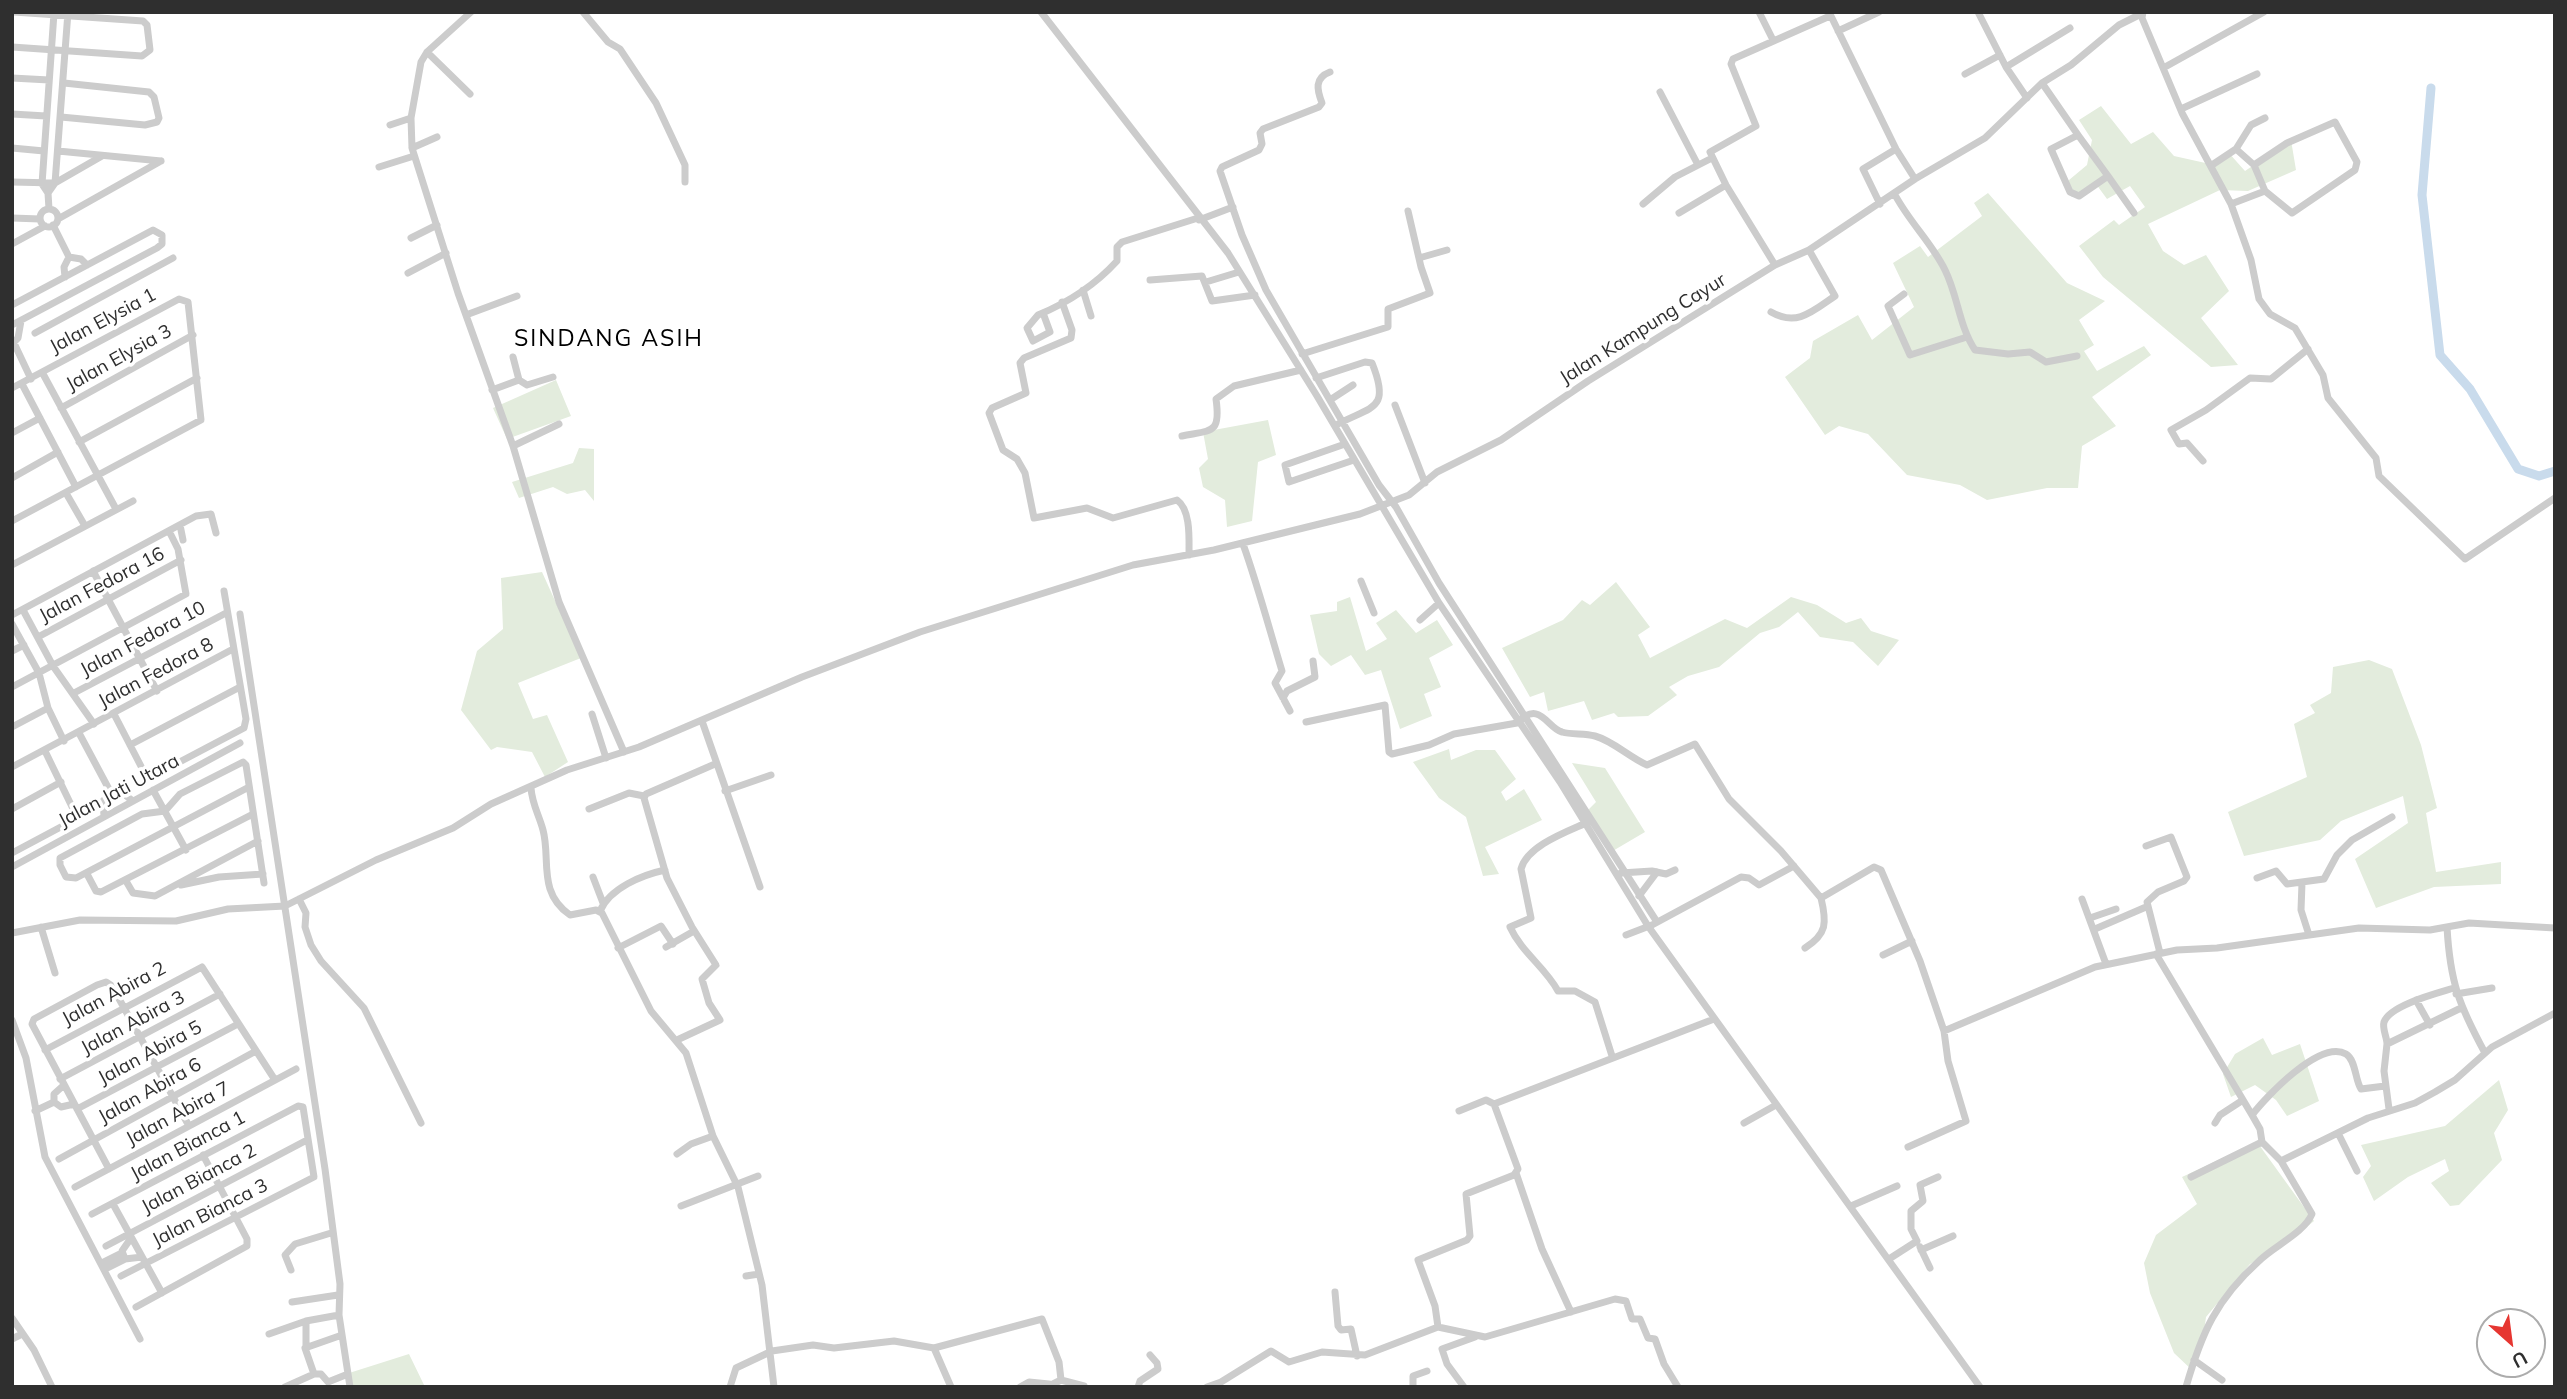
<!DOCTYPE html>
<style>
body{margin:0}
#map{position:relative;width:2567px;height:1399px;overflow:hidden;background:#fff;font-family:Mulish,sans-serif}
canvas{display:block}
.frame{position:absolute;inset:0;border:14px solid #2f2f2f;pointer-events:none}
.north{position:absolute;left:2476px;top:1308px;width:70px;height:70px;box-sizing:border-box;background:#fff;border:2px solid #acacac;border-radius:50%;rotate:152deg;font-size:19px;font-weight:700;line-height:28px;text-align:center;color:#2f2f2f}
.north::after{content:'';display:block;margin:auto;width:24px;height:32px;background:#e63631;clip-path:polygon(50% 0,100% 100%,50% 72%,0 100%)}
</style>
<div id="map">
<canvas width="2567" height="1399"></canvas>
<div class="frame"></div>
<div class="north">U</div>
</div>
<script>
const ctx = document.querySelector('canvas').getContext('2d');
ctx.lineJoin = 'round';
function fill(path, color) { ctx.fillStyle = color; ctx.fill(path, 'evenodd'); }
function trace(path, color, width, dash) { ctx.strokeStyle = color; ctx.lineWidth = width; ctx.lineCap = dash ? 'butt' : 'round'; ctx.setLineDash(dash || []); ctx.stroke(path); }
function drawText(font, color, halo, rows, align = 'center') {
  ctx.font = font + ' Mulish,sans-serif'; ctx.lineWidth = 7; ctx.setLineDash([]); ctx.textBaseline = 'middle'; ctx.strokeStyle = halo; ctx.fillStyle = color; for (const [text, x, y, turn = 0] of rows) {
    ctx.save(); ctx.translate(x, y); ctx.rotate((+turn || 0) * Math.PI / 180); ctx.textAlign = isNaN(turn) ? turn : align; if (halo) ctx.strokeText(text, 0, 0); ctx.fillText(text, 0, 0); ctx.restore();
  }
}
fill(new Path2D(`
 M2101,106L2131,144L2153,132L2174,156L2210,164L2228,152L2245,171L2291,140L2296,170L2248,191L2220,190L2148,224L2163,251L2184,265L2206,255L2229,291L2201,318L2238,365L2211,367L2103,277L2079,246L2114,220L2119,225L2145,207L2130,186L2107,199L2096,184L2072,197L2063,185L2087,165L2092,140L2079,120Z
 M1988,193L2067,283L2105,301L2079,320L2094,345L2084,351L2097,371L2144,346L2151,355L2092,397L2116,426L2082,446L2078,488H2047L1987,500L1960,485L1907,475L1868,434L1839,426L1825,435L1785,377L1810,358L1813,341L1858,315L1872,340L1914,307L1893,263L1920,246L1928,257L1982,216L1974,203Z
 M556,380L571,416L507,439L493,408Z
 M1268,420L1276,455L1258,462L1252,521L1227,527L1225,500L1203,487L1199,468L1208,459L1203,432Z
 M579,448L594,449V501L585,490L567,494L553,487L519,498L512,482L573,463Z
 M542,572L581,658L518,683L533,719L547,715L568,762L545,777L532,752L497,747L491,750L461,710L477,651L503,629L501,578Z
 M1616,582L1650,627L1638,635L1650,658L1725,619L1747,628L1791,597L1817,605L1846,623L1861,618L1871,631L1899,640L1878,666L1853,642L1820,637L1798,612L1779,627L1760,633L1719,667L1688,676L1669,687L1677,695L1648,716L1618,717L1614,713L1592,720L1584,701L1548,711L1544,692L1530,697L1502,648L1563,620L1582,600L1590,605Z
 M1350,597L1366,651L1387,639L1376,623L1396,610L1416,633L1437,620L1453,645L1429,658L1441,687L1424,694L1432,716L1400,729L1381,670L1365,675L1351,655L1331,666L1319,654L1310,615L1337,611V602Z
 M2369,660L2392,669L2421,745L2437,808L2426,813L2436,872L2501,862V884L2434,887L2376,908L2355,859L2408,823L2403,796L2341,821L2320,840L2244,856L2228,812L2307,777L2294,724L2315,713L2310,705L2331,693L2333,667Z
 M1449,749L1451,760L1476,750H1495L1516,779L1501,792L1506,801L1524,789L1542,820L1485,847L1499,874L1483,876L1466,817L1439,798L1413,762Z
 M1572,763L1605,768L1645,832L1611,852L1586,812L1596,802Z
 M2263,1038L2272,1055L2300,1044L2319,1101L2287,1116L2276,1100L2255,1085L2231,1097L2223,1074L2235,1054Z
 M2499,1080L2508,1110L2494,1133L2502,1160L2459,1205L2450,1206L2431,1183L2449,1171L2445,1159L2408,1177L2374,1201L2363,1177L2371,1166L2361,1145L2445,1126Z
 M2257,1142L2314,1221L2281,1248L2250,1264L2206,1317L2202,1347L2193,1371L2174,1353L2150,1293L2144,1263L2156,1235L2197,1204L2182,1177Z
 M409,1354L425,1387H348L346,1374Z`), '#e3ecdd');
trace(new Path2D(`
 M2431,88L2422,195L2440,355L2470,389L2518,469L2539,476L2555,471`), '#c9dbec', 9);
trace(new Path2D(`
 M471,12L427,52L421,62L411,118L412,148L458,293L513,446L559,602L624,752
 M583,12L608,42L620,49L656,103L685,165V182
 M1041,12L1228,253L1317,396L1439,603L1560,782L1648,926L1980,1387
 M1759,12L1773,40
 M1978,12L2006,67L2027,98
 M2143,12L2142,18L2182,113L2231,204L2251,260L2259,299L2270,314L2295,328L2323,375L2328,398L2376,458L2379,476L2465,559L2555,498
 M1838,31L1879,12
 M12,47L142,56L150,50L147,25L143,21L14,12
 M427,52L470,94
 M2006,67L2070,28
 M2165,67L2264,12
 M1330,72C1314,78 1317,90 1322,103L1319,107L1263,129L1260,133L1262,144L1259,150L1222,167L1220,171L1242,235L1266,290L1379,485L1396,507L1439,583L1657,922
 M1965,74L2000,55
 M12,78L49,80
 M2042,83L2071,65L2119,25L2141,14
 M1660,92L1698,165
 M2181,109L2257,74
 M12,114L46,116
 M61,117L145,125L157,122L159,118L154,97L149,92L64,83
 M390,125L411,118
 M2078,135L2108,176
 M12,148L44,151
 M412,148L437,137
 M2236,149L2254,165
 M58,151L161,161
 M2212,165L2236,149L2251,125L2265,118
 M379,167L414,156
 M1915,179L1985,138L2042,83L2078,135L2051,149L2070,192L2079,196L2108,176L2134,213
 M12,182L55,183L102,156
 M48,193L55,183L68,12
 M1894,193C1909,222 1932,243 1945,270C1958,296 1959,326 1975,350L2008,354L2030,352L2046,362L2077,356
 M1643,204L1675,177L1712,158
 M1880,204L1863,169L1896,149
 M2231,204L2265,191L2292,213L2355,170L2357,162L2335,122L2287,143L2254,165L2265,191
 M49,209L48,193L42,184L54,13
 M40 218a9 9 0 1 1 18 0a9 9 0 1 1-18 0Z
 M1679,213L1726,185
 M12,218L40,219
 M58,219L161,161
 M1199,220L1233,207
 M53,225L69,257
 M411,238L437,225
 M12,244L45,226
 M69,257L81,259L87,265
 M1419,258L1447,250
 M1775,265L1726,185L1710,152L1756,126L1731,64L1733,59L1830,16
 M408,273L446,253
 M65,277L64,267L69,257
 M1150,280L1202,276L1212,301L1255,295
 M1206,282L1239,272
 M1083,290L1091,316
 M1904,294L1888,306L1910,355L1967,337
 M1062,302L1072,330L1071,338L1024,358L1020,363L1026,393L992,408L989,413L1003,450L1017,459L1025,473L1034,518L1087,508L1113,518L1177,500C1191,510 1189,539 1189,555
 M12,305L153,230L162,235V244L157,248L12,325
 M1771,312C1797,327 1813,311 1835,296L1809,250
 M1043,313L1050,332L1033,341L1027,328L1038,315C1067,303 1096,284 1117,261V247L1122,242L1198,218
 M466,315L517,296
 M35,333L173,258
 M14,343L31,379
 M12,344L18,338L21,321
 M1302,354L1388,327V309L1430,293L1421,267L1408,211
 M513,357L519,380
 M42,372L116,509
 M1316,378L1365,362L1372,363C1391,410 1372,406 1338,424
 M22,384L76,487
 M12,388L179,299L188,302L201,420L12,521
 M492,390L519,380L527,385L553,377
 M1330,400L1353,385
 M1395,405L1425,483
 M61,408L193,335
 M12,433L40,418
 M1182,436C1212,430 1221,434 1216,399L1234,386L1301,370
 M79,442L197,378
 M1345,444L1285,465L1289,482L1354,460
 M513,446L559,424
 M2203,461L2187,443L2179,444L2171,430L2206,410L2250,378L2271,379L2308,349
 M12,478L58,452
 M66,493L85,526
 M180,525L183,540
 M1243,544C1258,586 1269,628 1282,671L1275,683L1290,711
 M12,565L133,501
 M93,571L157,691
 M1361,581L1374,613
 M23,610L53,666L94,724
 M240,614L325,1169L340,1284L339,1315L350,1387
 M12,615L196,516L211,514L216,533
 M1420,620L1439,603
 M12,624L39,673L48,708L64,741
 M38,637L181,560
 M12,651L24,645
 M12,687L186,594L178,549L169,531
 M74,693L226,613
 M1283,698L1287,691L1315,677L1313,661
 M114,714L145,774L153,776L244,728L246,719L224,591
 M592,714L606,758
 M702,721L760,887
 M1306,722L1385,705L1389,752L1392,754L1429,745L1454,734L1517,723C1540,699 1547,728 1562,732C1572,735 1584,733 1595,736C1613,741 1629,757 1647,765L1695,744L1729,799L1781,851L1821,898L1874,867L1881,870L1920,961L1944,1031L2095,967L2177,950L2217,948L2359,928L2430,930L2469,923L2555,928
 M12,727L48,708
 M79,733L111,793
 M130,745L240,687
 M12,767L233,649
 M249,787L76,878L66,877L60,865V858L142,814L165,811L180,794L243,762L246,765L264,883
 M531,788C532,804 539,815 543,830C551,859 537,892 570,915L596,910L602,913L651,1011L686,1053L713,1136L738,1187L762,1285L774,1387
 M153,790L186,850
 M725,791L771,775
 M12,809L61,782
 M589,809L629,793L644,796
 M104,816L103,801L111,793L121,792L133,801
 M1586,823C1566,832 1527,846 1521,869L1531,918L1510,927C1522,953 1545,967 1558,991H1575L1595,1002L1612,1056
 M2146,846L2171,837L2187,877L2184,881L2158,892L2147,902L2160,953
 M12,853L72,821L76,815L45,751
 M12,867L240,743
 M1621,873L1652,871L1666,874L1675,870
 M87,874L96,891L101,892L253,814
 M593,877L603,903
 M2257,878L2276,871L2287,884L2324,879L2337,855L2352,840L2392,817
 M126,881L133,893L155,896L258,841
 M2302,883L2301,910L2309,935
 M181,885L219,877L263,874
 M1639,896L1657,872
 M299,899L306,913L305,927L311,945L321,961L364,1008L421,1123
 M2082,899L2106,964
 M600,911C610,888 642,875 665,870
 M2090,918L2116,909
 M41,927L55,973
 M2447,927C2450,982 2459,1005 2485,1053
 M2095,929L2146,907
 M12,933L80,920L176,921L228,909L285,906L376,860L453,828L491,804L567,770L639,747L802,677L920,632L1133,565L1214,550L1360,514L1409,495L1437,472L1501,440L1588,381L1775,265L1809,250L1915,179L1896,149L1829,12
 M1626,935L1652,925L1741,877L1749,878L1759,885L1794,866
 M666,947L694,931
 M618,948L661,926L673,944
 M1805,948C1827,934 1827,923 1821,898
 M2156,954L2252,1115L2260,1129L2262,1142L2281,1161
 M1883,955L1912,941
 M2454,988C2438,993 2390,1005 2384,1022C2382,1029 2387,1037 2387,1044L2461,1008
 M2456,994L2492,988
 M2416,1000L2430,1025
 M12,1020L26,1058L45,1157L140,1339
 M677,1040L720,1020L709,1003L702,979L716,965L692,927L667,878L644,798L646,794L715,764
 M2387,1044L2384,1071L2389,1109
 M45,1050L202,967L275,1080
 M60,1079L220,994
 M64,1085L54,1094V1102L61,1107L74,1104
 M77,1109L238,1024
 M35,1111L54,1102
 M1459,1111L1486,1100L1494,1104L1714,1019
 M2252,1115C2266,1097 2320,1039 2346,1054C2356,1060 2355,1080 2361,1089L2385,1086
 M1744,1123L1776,1105
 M2215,1123L2220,1115L2243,1100
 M2338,1133L2357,1171
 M1908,1147L1966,1121L1948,1061L1944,1031
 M677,1154L691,1144L713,1136
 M59,1159L256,1051
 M109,1169L32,1024L34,1019L97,985L106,982L112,986L189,1126
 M1516,1173L1542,1249L1571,1312
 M2191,1177L2262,1142
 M75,1187L296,1069
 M113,1204L162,1293
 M681,1206L758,1176
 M1851,1206L1897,1186
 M92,1214L298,1106L303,1107L314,1177L121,1276
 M131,1238L122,1251L125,1259L142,1257
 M106,1246L307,1140
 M1920,1247L1930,1268
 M1921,1250L1953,1236
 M1889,1259L1917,1241L1911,1229V1211L1923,1201L1920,1185L1938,1177
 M102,1263L122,1253
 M105,1269L125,1259
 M291,1270L285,1255L295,1244L331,1233
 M746,1276L759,1274
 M1335,1292L1338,1326L1341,1330L1351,1329L1357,1356
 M292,1302L338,1295
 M136,1307L247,1246V1239L203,1155
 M12,1318L34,1350L52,1387
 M1438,1327L1435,1306L1418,1260L1467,1240L1470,1236L1466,1194L1514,1175L1518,1169L1494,1104
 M269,1334L306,1321L339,1315
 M12,1339L22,1334
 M306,1347V1321
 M934,1348L951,1387
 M2194,1360L2222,1380
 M314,1374L305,1348L342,1335
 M285,1387L314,1374H321L328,1382L348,1374
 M730,1387L736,1368L772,1351L813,1345L834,1348L894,1341L934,1348L1042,1319L1059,1362L1061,1380
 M1020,1387L1029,1382L1049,1384
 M1047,1387L1061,1380L1084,1386
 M1138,1387L1140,1381L1158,1369L1157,1363L1150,1355
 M1207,1387L1221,1382L1271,1351L1289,1362L1322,1352L1365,1355L1438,1327L1485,1337L1615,1299L1626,1301L1632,1319H1640L1648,1338L1655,1339L1664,1364L1678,1387
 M1413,1387V1376L1427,1371
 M1464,1387L1447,1364L1442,1349L1475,1337
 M2186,1387C2202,1332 2216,1300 2259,1261C2274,1246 2304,1233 2312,1214L2281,1161L2368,1118L2415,1103L2435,1092L2455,1080L2492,1047L2555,1013`), '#ccc', 7);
drawText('19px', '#2f2f2f', '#fff', [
 ["Jalan Elysia 1",103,321,-28],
 ["Jalan Kampung Cayur",1643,329,-32],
 ["Jalan Elysia 3",119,358,-29],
 ["Jalan Fedora 16",102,585,-28],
 ["Jalan Fedora 10",143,639,-28],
 ["Jalan Fedora 8",156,673,-28],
 ["Jalan Jati Utara",119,791,-28],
 ["Jalan Abira 2",114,994,-28],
 ["Jalan Abira 3",133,1023,-28],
 ["Jalan Abira 5",150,1053,-28],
 ["Jalan Abira 6",150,1091,-29],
 ["Jalan Abira 7",178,1114,-28],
 ["Jalan Bianca 1",188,1146,-28],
 ["Jalan Bianca 2",199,1179,-28],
 ["Jalan Bianca 3",210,1213,-27]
]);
ctx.letterSpacing = '2px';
drawText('23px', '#000', '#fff', [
 ["SINDANG ASIH",609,339]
]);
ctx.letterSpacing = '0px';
</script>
